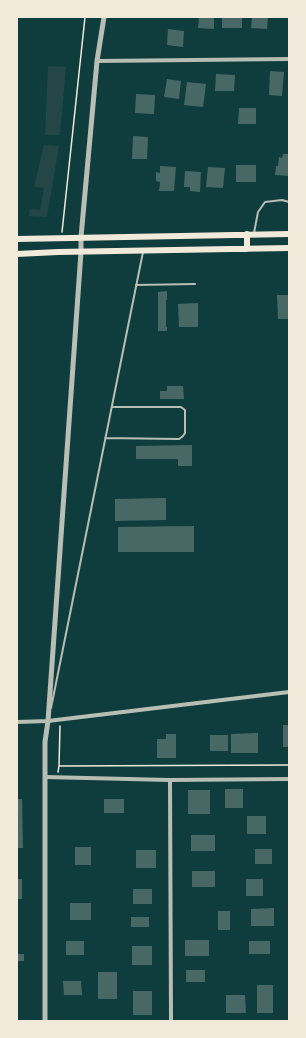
<!DOCTYPE html>
<style>
body{margin:0}
#map{position:relative;width:306px;height:1038px;overflow:hidden;background:#0f3d3e;font-family:"DM Sans",sans-serif}
canvas{display:block}
.frame{position:absolute;inset:0;border:18px solid #f1e9da;pointer-events:none}
</style>
<div id="map">
<canvas width="306" height="1038"></canvas>
<div class="frame"></div>
</div>
<script>
const ctx = document.querySelector('canvas').getContext('2d');
ctx.lineJoin = 'round';
function fill(path, color) { ctx.fillStyle = color; ctx.fill(path, 'evenodd'); }
function trace(path, color, width, dash) { ctx.strokeStyle = color; ctx.lineWidth = width; ctx.lineCap = dash ? 'butt' : 'round'; ctx.setLineDash(dash || []); ctx.stroke(path); }
fill(new Path2D(`
 M48,66L66,67L60,135H45Z
 M44,145L59,146L47,217L29,216L30,209L40,210L44,188L34,187Z`), '#244646');
fill(new Path2D(`
 M199,17H214V29L198,28Z
 M222,17H242V28H222Z
 M252,17H268L267,29L251,28Z
 M168,29L184,31L183,47L167,45Z
 M270,71L284,72L282,96L269,95Z
 M216,74L235,75L234,91H215Z
 M167,79L181,81L179,99L164,97Z
 M187,82L206,84L203,107L184,105Z
 M136,94L155,95L154,114L135,113Z
 M239,108H256V124H238Z
 M133,136L148,137L147,159H132Z
 M283,154H289V176L275,175L276,166H278L279,157L282,158Z
 M236,165H256V182H236Z
 M160,166L176,167L174,191H159L160,182L156,181V172L160,173Z
 M208,167L225,168L223,188L206,187Z
 M185,171L201,172L200,192L190,191V187H184Z
 M167,291V300H166V327H167V331H158V292Z
 M277,295H289V319H278Z
 M198,303V327H179L178,304Z
 M167,386H183L184,399H160V391H167Z
 M192,445V466H178V459H136V446Z
 M166,498V520L115,521V499Z
 M194,526V552H118V527Z
 M283,725H289V747H283Z
 M258,733V753H231V734Z
 M166,734H176V758H157V739H166Z
 M210,735H228V751H210Z
 M225,789H243V808H225Z
 M188,790H210V814H188Z
 M17,799H22L23,848H17Z
 M104,799H124V813H104Z
 M247,816H266V834H247Z
 M191,835H215V851H191Z
 M75,847H91V865H75Z
 M255,849H272V864H255Z
 M136,850H156V868H136Z
 M192,871H215V887H192Z
 M17,879H22V899H17Z
 M246,879H263V896H246Z
 M133,889H152V904H133Z
 M70,903H91V920H70Z
 M274,908V926H251V909Z
 M218,911H230V930H218Z
 M131,917H149V927H131Z
 M185,940H209V956H185Z
 M66,941H84V955H66Z
 M249,941H270V954H249Z
 M132,946H152V965H132Z
 M17,954H24V961H17Z
 M186,970H205V982H186Z
 M98,972H117V999H98Z
 M63,981H81L82,995H64Z
 M257,985H273V1013H257Z
 M133,991H152V1015H133Z
 M226,995H245L246,1013H226Z`), '#486865');
trace(new Path2D(`
 M62,232L85,17
 M59,766L60,726
 M58,772L59,766L289,765`), '#f1e9da', 1.5);
trace(new Path2D(`
 M254,233L258,212L265,202L282,200L289,202
 M136,285L195,284
 M105,438L179,439L183,436L185,433V410L181,407H112
 M51,708L143,252`), '#b8beb3', 2);
trace(new Path2D(`
 M97,61L289,59
 M17,722L48,721L289,692
 M45,777L170,780L289,779
 M170,780L171,1021`), '#b8beb3', 4);
trace(new Path2D(`
 M45,1021V742L48,721L81,252V237L97,61L104,17`), '#b8beb3', 5);
trace(new Path2D(`
 M247,234V249
 M17,239L289,234
 M17,254L58,252L289,248`), '#f1e9da', 6);
</script>
